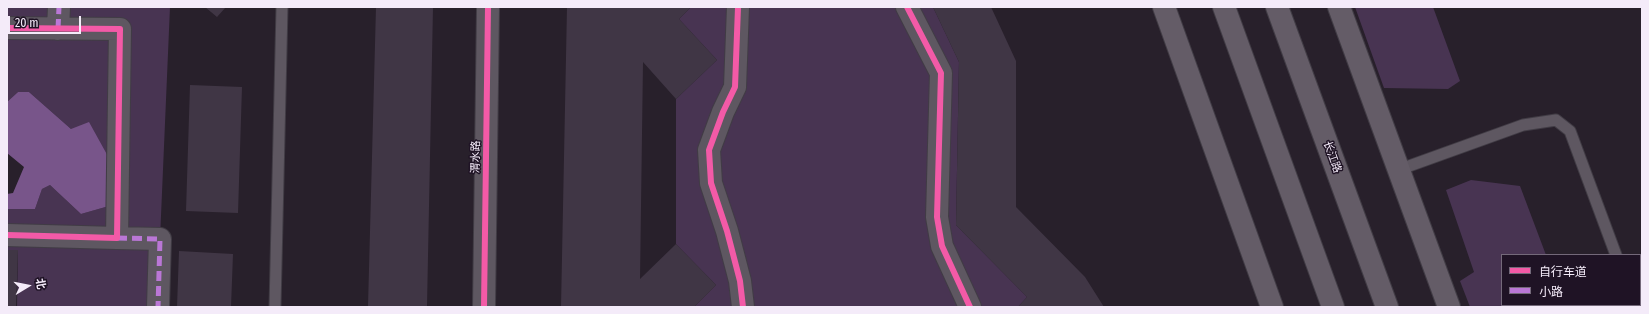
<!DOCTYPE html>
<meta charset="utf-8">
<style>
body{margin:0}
#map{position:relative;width:1649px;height:314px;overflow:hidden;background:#28202b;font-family:"Fira Sans Condensed","Noto Sans SC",sans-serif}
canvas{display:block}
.frame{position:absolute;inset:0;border:8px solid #f4ebf9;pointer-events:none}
.legend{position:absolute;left:1501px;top:254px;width:140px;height:52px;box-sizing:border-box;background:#1f1325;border:1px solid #74697a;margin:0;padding:5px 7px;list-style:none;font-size:12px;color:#f4ebf9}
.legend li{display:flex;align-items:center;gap:8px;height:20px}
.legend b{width:20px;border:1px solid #74697a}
.north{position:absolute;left:8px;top:266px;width:40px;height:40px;-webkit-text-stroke:3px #1f1325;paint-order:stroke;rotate:80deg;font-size:11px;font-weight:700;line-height:16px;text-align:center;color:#f4ebf9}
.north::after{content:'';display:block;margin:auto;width:14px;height:18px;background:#f4ebf9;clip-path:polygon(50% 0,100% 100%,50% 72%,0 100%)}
.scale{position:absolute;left:8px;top:16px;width:73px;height:18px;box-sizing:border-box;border:2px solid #f4ebf9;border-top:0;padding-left:5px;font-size:12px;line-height:14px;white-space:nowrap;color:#f4ebf9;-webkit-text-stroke:3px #1f1325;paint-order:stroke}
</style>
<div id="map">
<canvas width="1649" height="314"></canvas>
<div class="frame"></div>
<ul class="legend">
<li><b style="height:5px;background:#f35aa7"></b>自行车道</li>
<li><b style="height:5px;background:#ba77d6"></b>小路</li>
</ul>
<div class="north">北</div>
<div class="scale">20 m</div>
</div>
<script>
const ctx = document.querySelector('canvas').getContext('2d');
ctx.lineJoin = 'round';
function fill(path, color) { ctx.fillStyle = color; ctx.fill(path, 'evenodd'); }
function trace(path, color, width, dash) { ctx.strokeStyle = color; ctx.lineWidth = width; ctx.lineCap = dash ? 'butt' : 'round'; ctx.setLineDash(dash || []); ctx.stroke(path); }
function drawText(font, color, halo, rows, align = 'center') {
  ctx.font = font + ' "Fira Sans Condensed","Noto Sans SC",sans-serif'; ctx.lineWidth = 3; ctx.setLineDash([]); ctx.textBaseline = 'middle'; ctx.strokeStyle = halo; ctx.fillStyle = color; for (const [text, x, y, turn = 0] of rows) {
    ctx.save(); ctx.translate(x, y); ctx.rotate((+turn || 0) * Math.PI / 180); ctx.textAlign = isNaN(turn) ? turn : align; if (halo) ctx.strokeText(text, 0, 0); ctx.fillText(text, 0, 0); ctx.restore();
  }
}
fill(new Path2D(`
 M9,7H170L160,239L117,238L110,160L71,129L29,92H18L7,102V9Z
 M691,7H933L959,62L956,225L1027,297L1018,307H694L716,285L676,244V99L717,60L679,19Z
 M1355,7H1433L1460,81L1448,89L1384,88Z
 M1471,180L1520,186L1546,255H1502V305H1565L1566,307H1470L1460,281L1474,272L1446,190Z
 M50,185L81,214L109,206L111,248H160L158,307H17L18,251L7,250V209H35L42,189Z`), '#483452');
fill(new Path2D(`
 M18,92H29L71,129L89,122L110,160L109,206L81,214L50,185L42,189L35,209H7V194L13,193L24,167L7,153V102Z`), '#78558a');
fill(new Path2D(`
 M205,7H226L217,17Z
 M376,7H433L427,306H368Z
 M567,7H691L679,19L717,60L676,99L643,62L640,279L676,244L716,285L694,307H561Z
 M933,7H991L1016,61V207L1085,277L1104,307H1018L1027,297L956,225L959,62Z
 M190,85L242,87L238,213L186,211Z
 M7,250H18L16,307H7Z
 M179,251L233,254L231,307H177Z`), '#403645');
const lane = new Path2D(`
 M1398,170L1523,125L1556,120L1570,131L1616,255
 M1634,305L1635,307
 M275,307L282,7`);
const street = new Path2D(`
 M738,7L735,87L723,112L709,150L711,183L727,231L740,281L743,307
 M907,7L941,73L937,217L942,246L970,307
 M7,28L120,29L117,238L7,235
 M58,29L59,7
 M117,238L160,239L158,307`);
const secondary = new Path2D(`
 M484,307L488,7`);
const primary = new Path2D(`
 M1164,7L1272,307
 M1224,7L1333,307
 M1277,7L1387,307
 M1339,7L1449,307`);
trace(lane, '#413c45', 13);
trace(street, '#413c45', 24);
trace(secondary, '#413c45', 24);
trace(primary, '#413c45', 24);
trace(lane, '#5e5761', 11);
trace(street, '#5e5761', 22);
trace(secondary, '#5e5761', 22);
trace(primary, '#645c67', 22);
trace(new Path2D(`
 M58,29L59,7
 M117,238L160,239L158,307`), '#ba77d6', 5, [10, 5]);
trace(new Path2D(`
 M738,7L735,87L723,112L709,150L711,183L727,231L740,281L743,307
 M907,7L941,73L937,217L942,246L970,307
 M7,28L120,29L117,238L7,235
 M484,307L488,7`), '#f35aa7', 6);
drawText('11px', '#f4ebf9', '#1f1325', [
 ["渭水路",476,157,-89],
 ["长江路",1332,157,70]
]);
</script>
